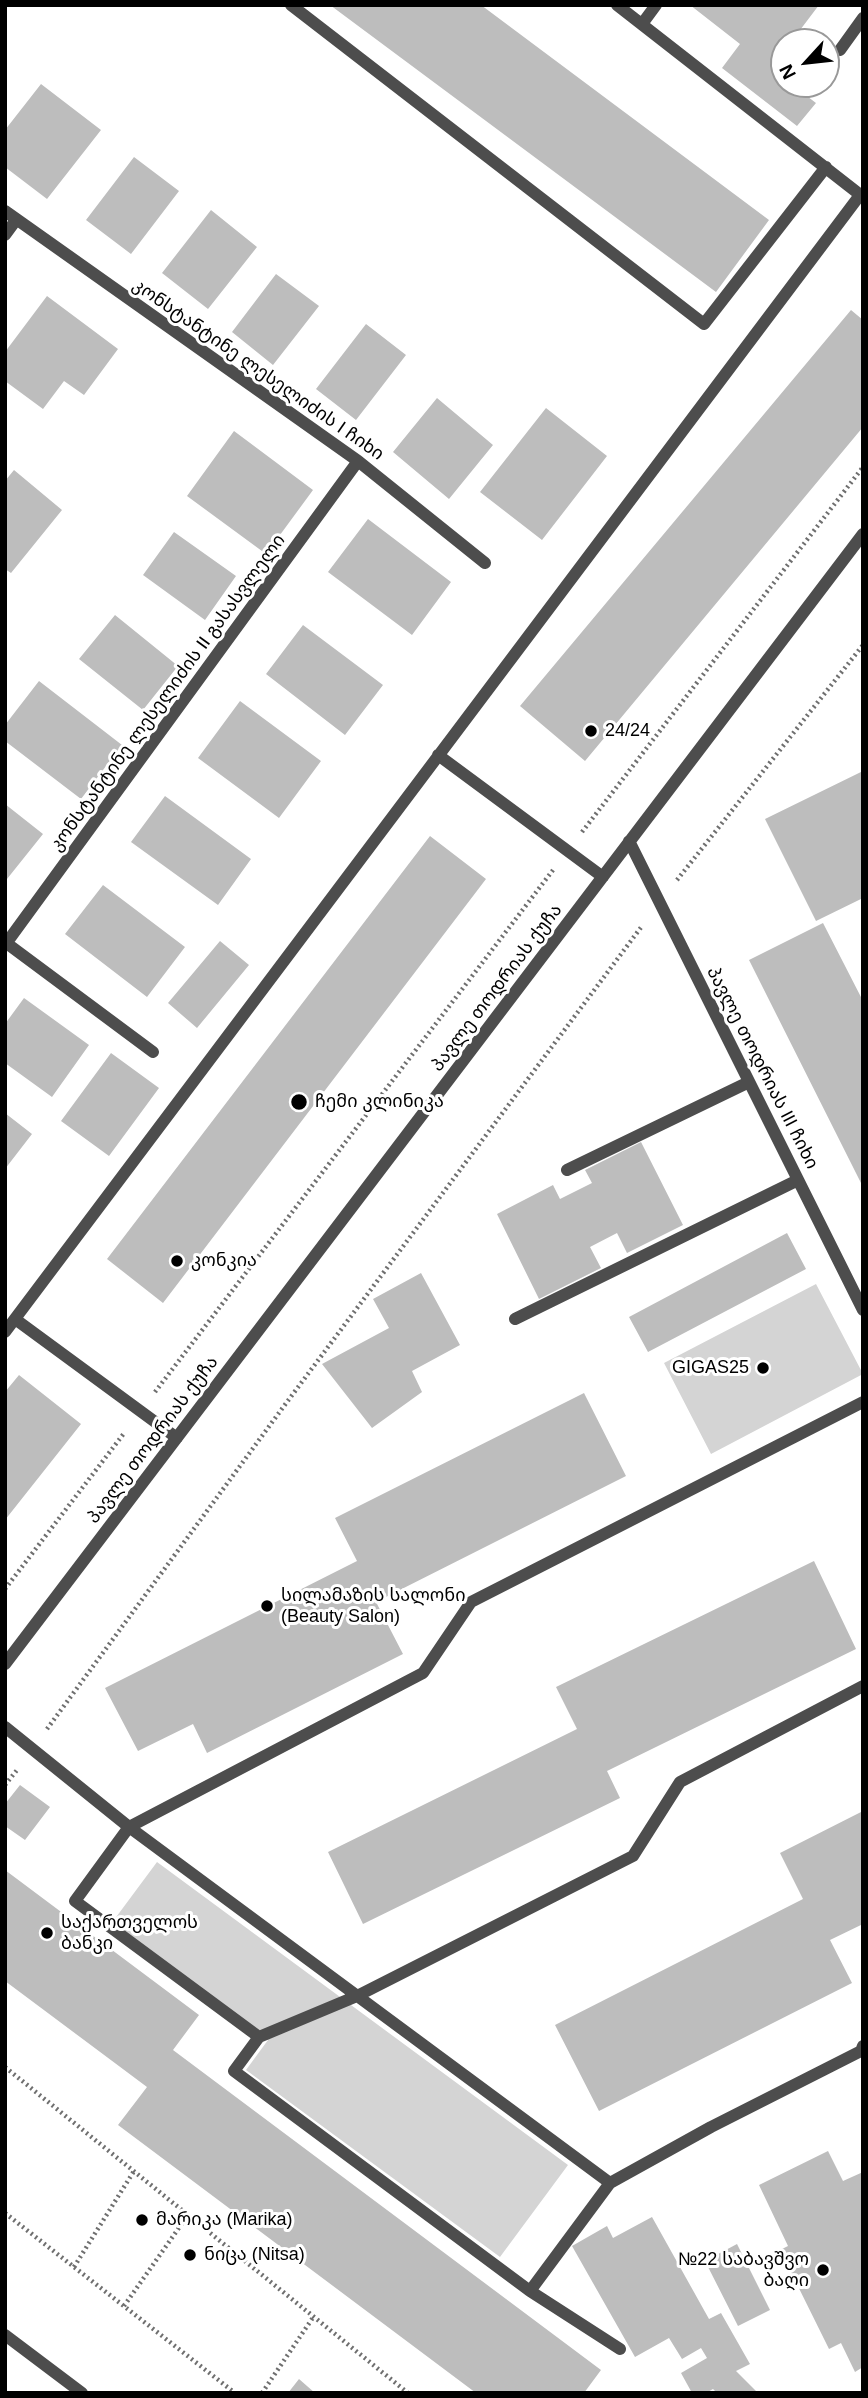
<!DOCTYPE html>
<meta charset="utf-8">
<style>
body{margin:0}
#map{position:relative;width:868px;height:2398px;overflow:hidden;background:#fff;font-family:Arial,sans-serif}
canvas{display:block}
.frame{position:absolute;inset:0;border:7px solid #000;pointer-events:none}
.north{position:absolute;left:770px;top:28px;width:70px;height:70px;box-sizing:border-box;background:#fff;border:2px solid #999;border-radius:50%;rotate:243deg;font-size:19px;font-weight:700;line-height:28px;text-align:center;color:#000}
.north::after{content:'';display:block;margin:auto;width:24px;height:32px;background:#000;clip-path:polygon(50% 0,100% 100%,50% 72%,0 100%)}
</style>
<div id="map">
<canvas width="868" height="2398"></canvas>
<div class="frame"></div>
<div class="north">N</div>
</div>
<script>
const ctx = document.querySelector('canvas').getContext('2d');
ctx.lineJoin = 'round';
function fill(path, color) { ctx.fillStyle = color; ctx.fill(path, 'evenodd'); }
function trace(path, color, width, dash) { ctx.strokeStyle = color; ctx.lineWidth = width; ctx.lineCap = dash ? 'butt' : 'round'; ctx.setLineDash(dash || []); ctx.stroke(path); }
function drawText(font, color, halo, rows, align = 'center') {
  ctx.font = font + ' Arial,"Noto Sans Georgian",sans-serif'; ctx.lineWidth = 6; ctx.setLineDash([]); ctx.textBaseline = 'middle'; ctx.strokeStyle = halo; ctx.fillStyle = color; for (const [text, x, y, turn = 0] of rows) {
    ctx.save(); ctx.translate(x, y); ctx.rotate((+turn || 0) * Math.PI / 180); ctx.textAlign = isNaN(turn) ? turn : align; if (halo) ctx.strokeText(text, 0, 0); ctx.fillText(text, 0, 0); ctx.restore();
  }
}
fill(new Path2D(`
 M816,1284L863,1374L711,1454L664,1363Z
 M157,1862L568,2165L500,2257L246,2070L268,2040L111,1924Z`), '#d4d4d4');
fill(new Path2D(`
 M330,5H481L769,220L716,292Z
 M690,5H819L791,42H784V51L771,68L784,78V84H791L816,103L797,126L722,68L740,44Z
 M41,84L101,130L47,199L5,167V130Z
 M134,157L179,191L131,254L86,220Z
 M211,210L257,247L208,309L162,273Z
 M276,274L319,306L273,365L232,332Z
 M47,296L118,349L84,395L64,381L43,409L5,381V352Z
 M851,310L863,320V427L585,761L520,706Z
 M366,324L406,355L356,420L316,389Z
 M437,398L493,445L449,499L393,452Z
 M546,408L607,456L542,540L480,492Z
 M234,431L313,490L266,554L187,496Z
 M14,470L62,510L11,573L5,569V481Z
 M368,519L451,582L412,635L328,572Z
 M174,532L236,576L205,620L143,575Z
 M115,615L178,666L143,710L79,659Z
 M303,625L383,685L345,735L266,674Z
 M39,681L122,745L81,799L5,741V725Z
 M240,701L321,761L279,818L198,758Z
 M863,771V898L816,921L765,819Z
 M165,796L251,859L218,905L131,842Z
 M5,804L43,834L7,879L5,878Z
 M430,836L486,879L163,1303L107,1259Z
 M103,885L185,947L147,997L65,934Z
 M823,923L863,1001V1187L749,960Z
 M220,941L249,965L197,1028L168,1003Z
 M24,998L89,1045L52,1097L5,1063V1024Z
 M111,1053L159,1088L109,1156L61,1121Z
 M5,1113L32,1134L5,1169Z
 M641,1142L683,1225L627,1253L617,1233L590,1247L601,1268L539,1299L497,1214L553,1185L560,1199L592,1183L585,1170Z
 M787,1233L806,1269L648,1352L629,1317Z
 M421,1273L460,1345L412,1371L422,1392L372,1428L322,1364L389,1328L373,1299Z
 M19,1375L81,1424L5,1520V1392Z
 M584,1393L626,1476L376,1602L403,1654L207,1753L193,1724L138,1751L105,1688L357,1561L335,1518Z
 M814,1561L856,1649L607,1771L620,1798L363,1924L328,1852L577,1729L556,1687Z
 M20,1785L50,1807L25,1840L5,1826V1804Z
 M863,1811V1924L830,1940L852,1983L599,2111L555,2025L803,1899L780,1853Z
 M5,1870L199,2015L173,2050L601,2370L584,2393H476L118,2125L147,2087L5,1981Z
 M828,2151L843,2181L863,2172V2367L855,2372L841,2343L829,2349L780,2250L788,2246L759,2185Z
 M652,2217L709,2319L721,2313L750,2364L736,2371L758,2393H717L713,2389L706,2393H692L681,2373L707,2358L701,2348L682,2359L669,2338L635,2357L572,2246L607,2226L613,2238Z
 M737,2244L770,2310L738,2326L705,2261Z
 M299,2379L315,2393H288Z`), '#bdbdbd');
trace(new Path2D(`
 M582,832L863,467
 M677,880L863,645
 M155,1392L553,870
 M5,1589L125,1432
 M47,1729L284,1406L642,926
 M5,1785L17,1770
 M5,2067L408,2393
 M5,2213L235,2393
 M74,2267L134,2171
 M124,2306L188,2215
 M262,2393L314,2316`), '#6f6f6f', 4.5, [2, 3.5]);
trace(new Path2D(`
 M291,5L704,324L826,167
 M617,5L863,197
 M642,24L656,5
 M840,50L863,18
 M5,211L358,461L485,563
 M5,235L16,220
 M438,755L603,877
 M629,841L863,1310
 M5,942L153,1052
 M5,945L358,461
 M567,1170L749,1082
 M15,1319L177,1438
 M515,1319L798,1180
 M5,1332L860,195
 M5,1664L863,534
 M5,1727L129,1827L610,2183L711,2127L861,2051L863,2046
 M259,2037L357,1996L633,1856L680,1782L863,1686
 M530,2291L610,2183
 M5,2335L82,2393
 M620,2349L530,2291L234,2071L259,2037L75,1901L129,1827L423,1673L471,1602L863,1402`), '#4d4d4d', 12);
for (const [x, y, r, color] of [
 [591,731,7,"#000"],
 [299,1102,9,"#000"],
 [177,1261,7,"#000"],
 [763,1368,7,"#000"],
 [267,1606,7,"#000"],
 [47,1933,7,"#000"],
 [142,2220,7,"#000"],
 [190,2255,7,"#000"],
 [823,2270,7,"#000"]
]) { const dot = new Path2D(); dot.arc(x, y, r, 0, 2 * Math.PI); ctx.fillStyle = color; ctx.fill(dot); trace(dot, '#fff', 2.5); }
drawText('18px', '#000', '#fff', [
 ["კონსტანტინე ლესელიძის I ჩიხი",258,370,35],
 ["კონსტანტინე ლესელიძის II გასასვლელი",168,693,-54],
 ["პავლე თოდრიას ქუჩა",497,988,-53],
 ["პავლე თოდრიას III ჩიხი",762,1068,63],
 ["პავლე თოდრიას ქუჩა",153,1440,-53]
]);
drawText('18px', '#000', '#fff', [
 ["24/24",605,731],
 ["ჩემი კლინიკა",315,1102],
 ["კონკია",191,1261],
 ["GIGAS25",749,1368,"right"],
 ["სილამაზის სალონი",281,1596],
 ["(Beauty Salon)",281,1617],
 ["საქართველოს",61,1923],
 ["ბანკი",61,1944],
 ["მარიკა (Marika)",156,2220],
 ["ნიცა (Nitsa)",204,2255],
 ["№22 საბავშვო",809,2260,"right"],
 ["ბაღი",809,2281,"right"]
], 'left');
</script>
